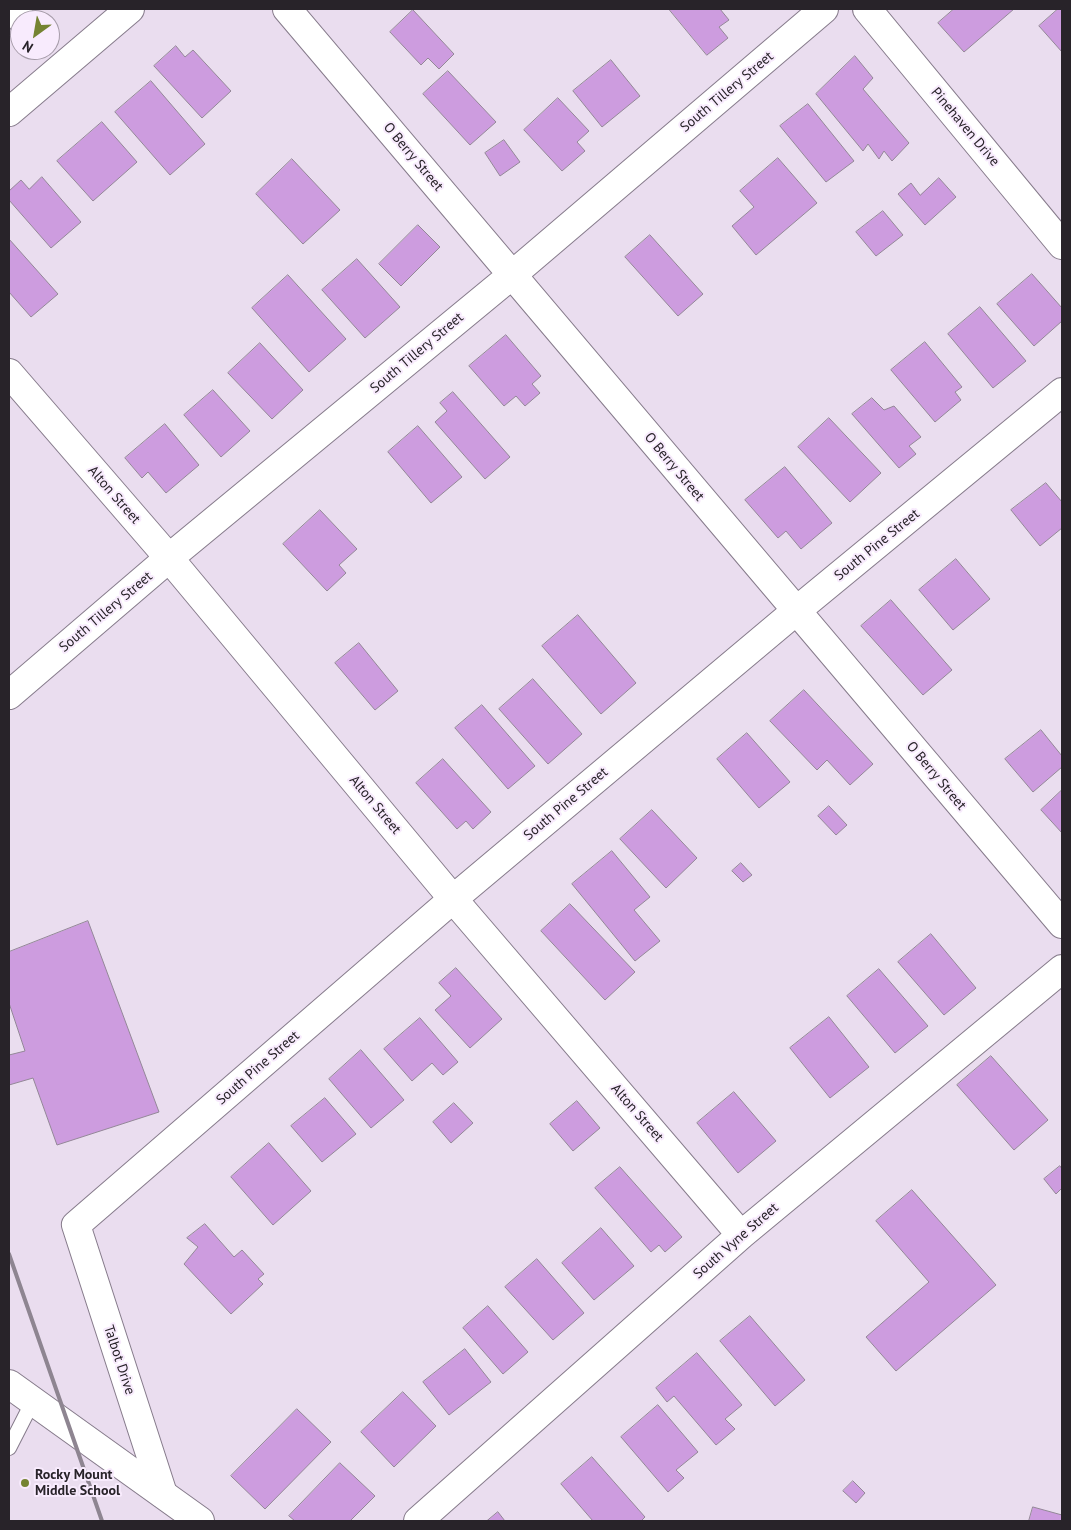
<!DOCTYPE html>
<style>
body{margin:0}
#map{position:relative;width:1071px;height:1530px;overflow:hidden;background:#eaddef;font-family:"PT Sans",sans-serif}
canvas{display:block}
.frame{position:absolute;inset:0;border:10px solid #282329;pointer-events:none}
.north{position:absolute;left:10px;top:10px;width:50px;height:50px;box-sizing:border-box;background:#f8ebfd;border:1px solid #a59ba8;border-radius:50%;rotate:212deg;font-size:14px;font-weight:700;line-height:20px;text-align:center;color:#282329}
.north::after{content:'';display:block;margin:auto;width:18px;height:22px;background:#758332;clip-path:polygon(50% 0,100% 100%,50% 72%,0 100%)}
</style>
<div id="map">
<canvas width="1071" height="1530"></canvas>
<div class="frame"></div>
<div class="north">N</div>
</div>
<script>
const ctx = document.querySelector('canvas').getContext('2d');
ctx.lineJoin = 'round';
function fill(path, color) { ctx.fillStyle = color; ctx.fill(path, 'evenodd'); }
function trace(path, color, width, dash) { ctx.strokeStyle = color; ctx.lineWidth = width; ctx.lineCap = dash ? 'butt' : 'round'; ctx.setLineDash(dash || []); ctx.stroke(path); }
function drawText(font, color, halo, rows, align = 'center') {
  ctx.font = font + ' "PT Sans",sans-serif'; ctx.lineWidth = 4; ctx.setLineDash([]); ctx.textBaseline = 'middle'; ctx.strokeStyle = halo; ctx.fillStyle = color; for (const [text, x, y, turn = 0] of rows) {
    ctx.save(); ctx.translate(x, y); ctx.rotate((+turn || 0) * Math.PI / 180); ctx.textAlign = isNaN(turn) ? turn : align; if (halo) ctx.strokeText(text, 0, 0); ctx.fillText(text, 0, 0); ctx.restore();
  }
}
const building = new Path2D(`
 M669,9H720L729,20L719,27L728,38L707,55Z
 M954,9H1014L964,52L938,23Z
 M1058,9H1062V52L1039,26Z
 M413,10L454,54L439,69L428,58L421,65L390,32Z
 M176,46L185,57L193,50L231,91L202,118L154,66Z
 M855,56L873,78L863,89L909,143L892,161L884,151L879,159L868,144L863,151L816,94Z
 M611,60L640,96L602,127L573,91Z
 M448,71L496,122L470,145L423,94Z
 M151,81L205,144L170,175L115,112Z
 M558,98L589,131L577,142L585,151L562,171L524,130Z
 M808,104L854,161L826,182L780,126Z
 M102,122L137,162L93,201L57,161Z
 M504,140L520,162L500,176L485,153Z
 M778,158L817,203L756,255L732,226L754,207L740,191Z
 M292,159L340,210L303,244L256,194Z
 M42,177L81,222L51,248L9,200V191L21,180L29,189Z
 M939,178L956,197L925,225L898,194L911,183L920,195Z
 M883,211L903,235L876,256L856,232Z
 M418,225L440,247L401,286L379,264Z
 M650,235L703,294L678,316L625,257Z
 M9,239L58,294L31,317L9,292Z
 M357,259L400,307L365,338L322,290Z
 M1032,274L1062,308V321L1034,346L997,304Z
 M288,275L346,339L309,372L252,308Z
 M980,307L1026,361L993,388L948,334Z
 M506,335L541,376L532,384L540,393L525,406L516,396L504,406L469,366Z
 M925,342L962,387L955,392L961,400L935,422L891,370Z
 M260,343L303,390L272,419L228,373Z
 M213,390L250,431L221,457L184,415Z
 M453,392L510,457L485,479L435,422L447,411L440,403Z
 M872,398L884,410L894,406L921,437L909,446L916,454L899,468L852,414Z
 M829,418L881,473L850,502L798,447Z
 M165,424L199,465L166,493L148,472L142,478L125,458Z
 M418,426L462,477L431,503L388,452Z
 M785,467L832,523L801,549L786,531L778,538L745,500Z
 M1046,483L1062,502V528L1040,546L1011,510Z
 M320,510L357,549L339,565L346,573L327,591L283,544Z
 M956,559L990,599L953,630L919,590Z
 M891,600L952,670L923,695L861,626Z
 M578,615L636,683L601,714L542,646Z
 M359,643L398,691L375,710L335,663Z
 M533,679L582,734L548,764L499,709Z
 M804,690L873,764L850,785L827,760L817,770L770,721Z
 M482,705L535,766L508,789L455,728Z
 M1041,730L1062,756V767L1033,792L1005,759Z
 M747,733L790,782L759,808L717,759Z
 M443,759L491,812L473,829L466,821L457,829L416,783Z
 M1062,790V833L1041,810Z
 M829,806L847,825L836,835L818,816Z
 M652,810L697,858L666,888L620,839Z
 M612,851L650,897L634,910L660,941L635,961L572,884Z
 M741,863L752,875L743,882L732,871Z
 M570,904L635,972L605,1000L541,931Z
 M88,921L159,1112L57,1145L33,1078L9,1085V1055L25,1051L9,1003V952Z
 M931,934L976,988L944,1015L898,962Z
 M456,968L502,1019L470,1048L435,1010L451,996L439,983Z
 M879,969L928,1026L895,1053L847,996Z
 M829,1017L869,1067L830,1098L790,1048Z
 M420,1018L458,1062L443,1075L432,1063L412,1081L384,1049Z
 M361,1050L404,1100L371,1128L329,1079Z
 M991,1056L1048,1120L1014,1150L957,1085Z
 M734,1092L776,1141L738,1173L697,1123Z
 M325,1098L356,1134L322,1162L291,1126Z
 M577,1101L600,1128L573,1151L550,1124Z
 M454,1103L473,1123L451,1143L433,1122Z
 M269,1143L311,1191L273,1225L231,1177Z
 M1060,1166L1062,1169V1188L1056,1194L1044,1179Z
 M620,1167L682,1237L665,1252L659,1245L651,1252L595,1188Z
 M912,1190L996,1285L896,1371L866,1337L929,1282L876,1221Z
 M205,1224L234,1257L242,1250L264,1274L258,1279L263,1284L231,1314L184,1264L198,1247L187,1238Z
 M601,1228L634,1266L594,1300L562,1263Z
 M537,1259L584,1313L553,1340L505,1287Z
 M488,1306L528,1352L503,1374L463,1328Z
 M750,1316L805,1380L775,1406L720,1341Z
 M465,1349L491,1382L449,1415L423,1382Z
 M697,1353L742,1405L725,1419L735,1429L716,1445L674,1396L667,1402L656,1388Z
 M403,1392L436,1426L394,1467L361,1432Z
 M658,1405L698,1452L676,1470L684,1478L668,1492L621,1437Z
 M297,1409L331,1442L265,1509L231,1476Z
 M592,1457L645,1517L641,1521H593L561,1484Z
 M340,1463L375,1496L350,1521H295L289,1516Z
 M853,1481L865,1493L856,1503L843,1491Z
 M1033,1507L1062,1515V1521H1029Z
 M498,1512L505,1521H487Z`);
fill(building, '#cd9cdf');
trace(building, '#938797', 1);
const service = new Path2D(`
 M9,1448L33,1401`);
const minor = new Path2D(`
 M13,9L22,20
 M287,9L1062,924
 M867,9L1062,245
 M9,112L130,9
 M9,373L169,558L453,899L741,1235
 M9,695L169,558L512,275L824,9
 M163,1494L76,1225L453,899L796,611L1062,392
 M418,1521L741,1235L1062,969`);
const tertiary = new Path2D(`
 M9,1384L200,1521`);
trace(service, '#867b8b', 16);
trace(minor, '#867b8b', 30);
trace(tertiary, '#867b8b', 30);
trace(service, '#fff', 14);
trace(minor, '#fff', 28);
trace(tertiary, '#fff', 28);
trace(new Path2D(`
 M9,1254L102,1521`), '#8e8591', 4);
for (const [x, y, r, color] of [
 [25,1483,5,"#758332"]
]) { const dot = new Path2D(); dot.arc(x, y, r, 0, 2 * Math.PI); ctx.fillStyle = color; ctx.fill(dot); trace(dot, '#f8ebfd', 2); }
drawText('14px', '#282329', '#f8ebfd', [
 ["South Tillery Street",727,92,-40],
 ["Pinehaven Drive",965,127,50],
 ["O Berry Street",413,157,50],
 ["South Tillery Street",417,353,-40],
 ["O Berry Street",674,467,50],
 ["Alton Street",114,495,49],
 ["South Pine Street",877,545,-39],
 ["South Tillery Street",106,612,-40],
 ["O Berry Street",936,776,50],
 ["South Pine Street",566,804,-40],
 ["Alton Street",375,805,50],
 ["South Pine Street",258,1068,-41],
 ["Alton Street",637,1113,49],
 ["South Vyne Street",736,1241,-41],
 ["Talbot Drive",119,1360,72]
]);
drawText('bold 14px', '#282329', '#f8ebfd', [
 ["Rocky Mount",35,1475],
 ["Middle School",35,1491]
], 'left');
</script>
